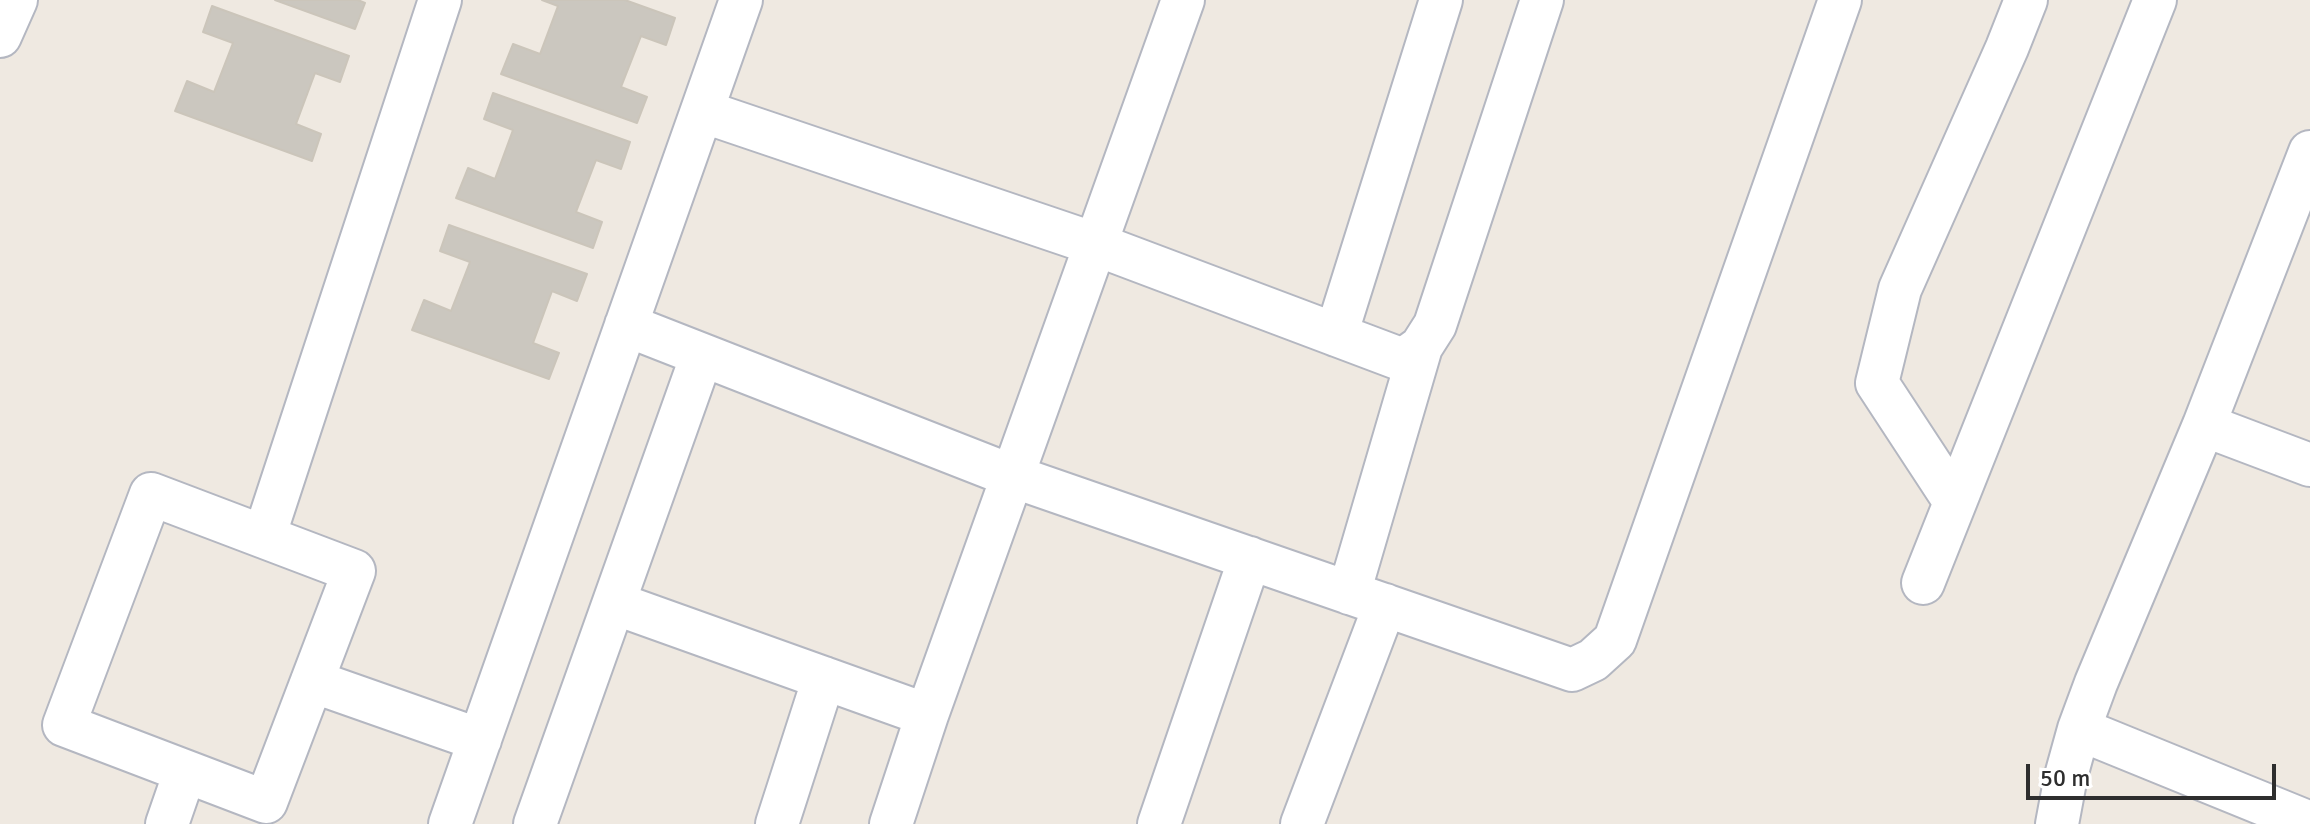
<!DOCTYPE html>
<style>
body{margin:0}
#map{position:relative;width:2310px;height:824px;overflow:hidden;background:#efe9e1;font-family:Signika,sans-serif}
canvas{display:block}
.scale{position:absolute;left:2026px;top:764px;width:250px;height:36px;box-sizing:border-box;border:4px solid #2e2e2e;border-top:0;padding-left:10px;font-size:24px;line-height:28px;white-space:nowrap;color:#2e2e2e;-webkit-text-stroke:6px #fff;paint-order:stroke}
</style>
<div id="map">
<canvas width="2310" height="824"></canvas>
<div class="scale">50 m</div>
</div>
<script>
const ctx = document.querySelector('canvas').getContext('2d');
ctx.lineJoin = 'round';
function fill(path, color) { ctx.fillStyle = color; ctx.fill(path, 'evenodd'); }
function trace(path, color, width, dash) { ctx.strokeStyle = color; ctx.lineWidth = width; ctx.lineCap = dash ? 'butt' : 'round'; ctx.setLineDash(dash || []); ctx.stroke(path); }
const building = new Path2D(`
 M275,0H358L365,3L355,29Z
 M542,0H625L675,18L666,45L641,36L621,87L647,97L637,123L501,74L513,44L540,54L558,6Z
 M212,6L349,56L340,82L315,73L296,124L321,134L312,161L175,111L187,81L214,92L233,43L203,32Z
 M493,93L630,142L621,169L596,160L576,212L602,222L593,248L456,198L468,168L495,179L513,130L484,119Z
 M449,225L587,274L577,301L552,291L533,343L559,353L549,379L412,330L424,300L451,311L470,262L440,251Z`);
fill(building, '#cbc7bf');
trace(building, '#cbc5ba', 2);
const minor = new Path2D(`
 M0,36L16,0
 M702,111L1095,244L1403,360L1421,347L1435,325L1542,0
 M626,325L1012,476L1572,670L1593,660L1615,640L1840,0
 M1336,335L1441,0
 M2204,425L2310,465
 M151,494L354,571L266,802L64,725Z
 M1955,502L1877,383L1900,289L2007,48L2026,0
 M264,537L440,0
 M1923,583L2155,0
 M1349,593L1421,347
 M614,603L927,715
 M312,681L480,740
 M2079,729L2310,823
 M167,824L185,772
 M450,824L741,0
 M535,824L702,355
 M777,824L824,678
 M891,824L927,715L1183,0
 M1159,824L1250,558
 M1302,824L1385,605
 M2057,824L2066,776L2079,729L2096,683L2204,425L2310,152`);
trace(minor, '#b4b7c1', 46);
trace(minor, '#fff', 42);
</script>
